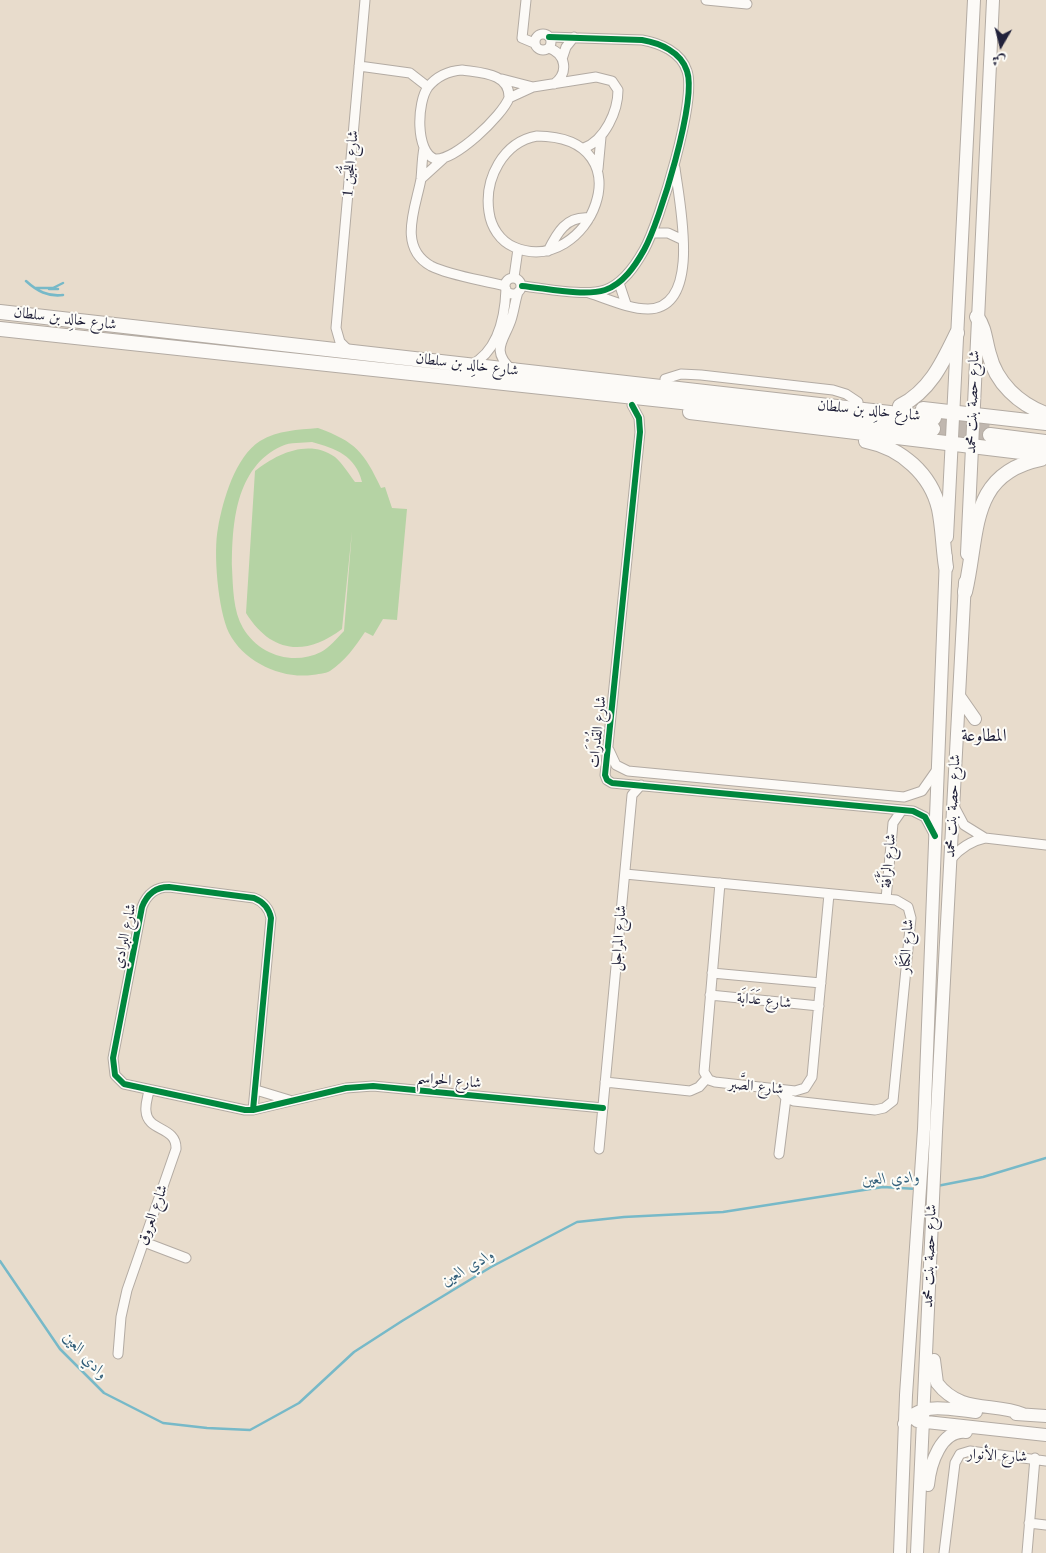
<!DOCTYPE html>
<meta charset="utf-8">
<style>
body{margin:0}
#map{position:relative;width:1046px;height:1553px;overflow:hidden;background:#e8dccc;font-family:"Old Standard TT",Amiri,serif}
canvas{display:block}
.north{position:absolute;left:976px;top:20px;width:50px;height:50px;-webkit-text-stroke:4px #fdfcf7;paint-order:stroke;rotate:188deg;font-size:14px;font-weight:700;line-height:20px;text-align:center;color:#22223b}
.north::after{content:'';display:block;margin:auto;width:18px;height:22px;background:#22223b;clip-path:polygon(50% 0,100% 100%,50% 72%,0 100%)}
</style>
<div id="map">
<canvas width="1046" height="1553"></canvas>
<div class="north">ش</div>
</div>
<script>
const ctx = document.querySelector('canvas').getContext('2d');
ctx.lineJoin = 'round';
function fill(path, color) { ctx.fillStyle = color; ctx.fill(path, 'evenodd'); }
function trace(path, color, width, dash) { ctx.strokeStyle = color; ctx.lineWidth = width; ctx.lineCap = dash ? 'butt' : 'round'; ctx.setLineDash(dash || []); ctx.stroke(path); }
function drawText(font, color, halo, rows, align = 'center') {
  ctx.font = font + ' "Old Standard TT",Amiri,serif'; ctx.lineWidth = 4; ctx.setLineDash([]); ctx.textBaseline = 'middle'; ctx.strokeStyle = halo; ctx.fillStyle = color; for (const [text, x, y, turn = 0] of rows) {
    ctx.save(); ctx.translate(x, y); ctx.rotate((+turn || 0) * Math.PI / 180); ctx.textAlign = isNaN(turn) ? turn : align; if (halo) ctx.strokeText(text, 0, 0); ctx.fillText(text, 0, 0); ctx.restore();
  }
}
fill(new Path2D(`
 M318,428C356,442 364,452 381,488L385,487L392,508L407,509L397,620L383,619L373,636L365,632C355,647 345,661 330,671C325,674 317,674 312,675C281,679 244,662 229,633C218,610 213,552 218,528C223,500 235,457 260,441C279,430 297,430 318,428ZM312,442C335,448 356,456 362,482H355C349,474 343,464 335,457C309,438 276,454 255,471L246,613C271,653 305,657 342,629L352,531L344,631C337,638 329,648 321,652C293,666 259,655 243,628C233,611 233,587 232,568C232,525 235,467 282,446C290,442 302,443 312,442Z`), '#b5d3a4');
trace(new Path2D(`
 M26,281C37,291 48,297 63,295
 M35,288H53L63,283
 M49,289H58
 M937,1186L983,1177L1046,1158
 M0,1261L60,1349L104,1393L163,1423L207,1428L250,1430L299,1403L354,1352L402,1321L491,1267L577,1222L624,1217L723,1212L883,1187L917,1189`), '#77b9c8', 2.5);
trace(new Path2D(`
 M934,418L990,425
 M933,429L990,435`), '#c0b7af', 14, [14, 7]);
const street = new Path2D(`
 M526,0L522,38L534,43
 M706,0L747,4
 M535 42a8 8 0 1 1 16 0a8 8 0 1 1-16 0Z
 M549,48C566,54 569,73 554,84
 M562,59L566,47L574,37
 M359,66L410,73L428,87
 M462,70C481,73 510,73 509,98C502,116 455,161 435,159C415,152 417,102 428,87C437,76 448,71 462,70Z
 M502,79L533,87
 M509,98L533,87L596,77L612,81L618,90C618,111 605,140 584,148
 M537,136C650,137 588,279 514,247C500,241 491,227 489,212C484,179 503,142 537,136Z
 M424,148C422,158 422,168 421,179C416,207 397,247 431,266C451,276 483,280 505,286
 M598,169L601,137
 M421,179L443,159
 M652,233H668L683,240
 M548,251C557,233 566,216 589,218
 M514,277L518,249
 M505 286a8 8 0 1 1 16 0a8 8 0 1 1-16 0Z
 M619,283L626,304
 M522,286C545,288 584,297 605,290C623,284 635,266 644,250C660,221 697,100 687,71C681,52 660,43 642,40L549,37
 M589,293C608,299 629,309 648,309C703,308 679,201 675,168
 M350,352L340,342L336,328L365,0
 M471,365C498,351 505,317 506,289
 M512,370C490,350 504,341 511,320C514,311 515,301 518,292
 M665,379L681,374L701,375L833,390L846,394L858,402
 M632,405L639,418L640,432L605,775L607,780L612,783L913,811L925,817L934,834
 M609,750L616,765L628,771L904,797L922,791L936,771
 M955,808L964,825L985,838
 M950,860C960,848 970,841 985,838L1046,845
 M625,874L896,900L908,907L911,918L893,1101L884,1108L875,1110L794,1101L786,1098L780,1090
 M720,883L704,1072L709,1080L715,1082L795,1091L805,1088L812,1077L829,894
 M886,899L893,823L902,810
 M712,973L821,983
 M710,995L819,1006
 M605,1082L690,1091L699,1087L707,1078
 M256,1090L289,1100
 M253,1110L271,918C269,908 264,902 254,898L169,887C156,887 147,894 142,907L113,1058L115,1075L124,1084L245,1110H253L346,1088L373,1086L603,1108
 M599,1149L632,795L641,785
 M779,1154L786,1098
 M144,1242L186,1258
 M118,1354L121,1317L127,1290L176,1149C177,1126 147,1132 146,1111C145,1104 148,1097 149,1090
 M1029,1523L1046,1525
 M944,1553L955,1463L960,1454L970,1451L1046,1461
 M1027,1553L1035,1458`);
const secondary = new Path2D(`
 M947,537L974,0
 M967,554L993,0
 M959,696L975,719
 M934,1360L937,1383C961,1414 992,1402 1023,1414
 M1016,1414L1046,1416
 M917,1421L1046,1435
 M904,1424C920,1400 952,1410 976,1412
 M928,1485C930,1464 941,1429 966,1432
 M900,1553L906,1395L924,1129L946,557
 M917,1553L936,1132L965,582`);
const primary = new Path2D(`
 M0,312L934,418
 M977,317C985,328 985,341 989,354C996,383 1019,404 1046,414
 M0,329L933,429
 M900,406C930,391 943,362 957,333
 M923,409L1046,423
 M690,412L1046,455
 M990,435L1046,442
 M866,441C901,448 931,474 939,509C943,528 943,548 946,567
 M965,592C979,533 968,474 1041,459`);
trace(street, '#b3aba3', 11);
trace(secondary, '#b3aba3', 14);
trace(primary, '#b3aba3', 16);
trace(street, '#fcfaf7', 9);
trace(secondary, '#fcfaf7', 12);
trace(primary, '#fcfaf7', 14);
trace(new Path2D(`
 M522,286C545,288 584,297 605,290C623,284 635,266 644,250C660,221 697,100 687,71C681,52 660,43 642,40L549,37
 M632,405L639,418L640,432L605,775L607,780L612,783L913,811L925,817L935,836
 M253,1110L271,918C269,908 264,902 254,898L169,887C156,887 147,894 142,907L113,1058L115,1075L124,1084L245,1110H253L346,1088L373,1086L603,1108`), '#00873e', 6);
drawText('15px', '#22223b', '#fdfcf7', [
 ["شارع اللُّجَين 1",351,164,-85],
 ["شارع خالِد بن سلطان",65,319,7],
 ["شارع خالِد بن سلطان",467,365,7],
 ["شارع حصة بنت محمد",973,402,-88],
 ["شارع خالِد بن سلطان",869,411,6],
 ["شارع القُدْرَات",598,732,-84],
 ["شارع حصة بنت محمد",953,806,-87],
 ["شارع الرَأَفَة",889,861,-85],
 ["شارع البرادي",125,936,-78],
 ["شارع المراجل",619,938,-85],
 ["شارع الكَنَار",907,946,-86],
 ["شارع عَدَابَة",764,1001,6],
 ["شارع الحواسم",449,1081,5],
 ["شارع الصَّبر",756,1087,6],
 ["شارع العروق",153,1215,-70],
 ["شارع حصة بنت محمد",930,1256,-88],
 ["شارع الأنوار",997,1456,3]
]);
drawText('italic 16px', '#325f7a', '#fdfcf7', [
 ["وادي العين",891,1179,-3],
 ["وادي العين",468,1268,-30],
 ["وادي العين",85,1356,47]
]);
drawText('18px', '#22223b', '#fdfcf7', [
 ["المطاوعة",984,736]
]);
</script>
